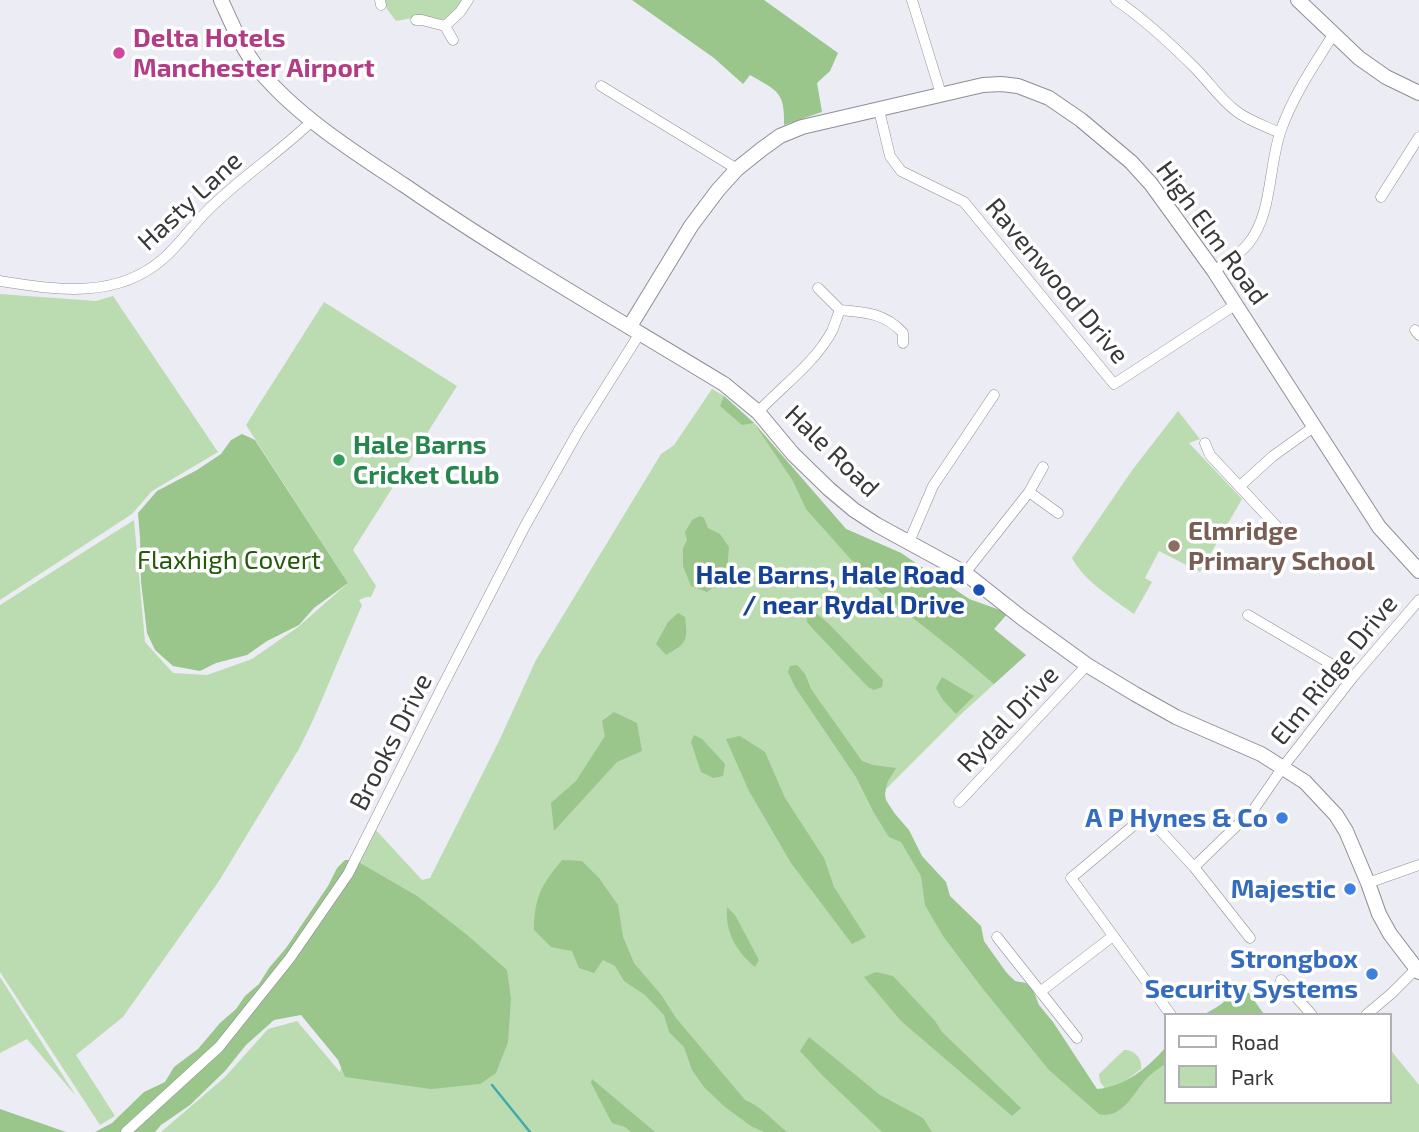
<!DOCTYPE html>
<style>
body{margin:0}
#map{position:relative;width:1419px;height:1132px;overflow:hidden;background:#ececf5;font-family:"Exo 2",sans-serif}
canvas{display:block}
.legend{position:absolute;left:1164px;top:1013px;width:228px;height:91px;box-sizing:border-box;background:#fff;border:2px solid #b0b0b1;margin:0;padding:9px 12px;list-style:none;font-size:21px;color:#39393c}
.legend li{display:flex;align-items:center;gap:14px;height:35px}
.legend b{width:35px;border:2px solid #b0b0b1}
</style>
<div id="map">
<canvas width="1419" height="1132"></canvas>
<ul class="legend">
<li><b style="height:9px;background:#fff"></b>Road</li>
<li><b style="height:19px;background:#bbdcb1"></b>Park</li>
</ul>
</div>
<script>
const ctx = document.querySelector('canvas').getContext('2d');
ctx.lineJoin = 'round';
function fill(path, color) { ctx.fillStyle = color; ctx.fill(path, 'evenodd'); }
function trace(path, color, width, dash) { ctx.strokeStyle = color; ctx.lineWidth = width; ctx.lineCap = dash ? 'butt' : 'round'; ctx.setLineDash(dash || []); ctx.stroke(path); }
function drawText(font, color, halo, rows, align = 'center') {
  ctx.font = font + ' "Exo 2",sans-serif'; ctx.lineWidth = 7; ctx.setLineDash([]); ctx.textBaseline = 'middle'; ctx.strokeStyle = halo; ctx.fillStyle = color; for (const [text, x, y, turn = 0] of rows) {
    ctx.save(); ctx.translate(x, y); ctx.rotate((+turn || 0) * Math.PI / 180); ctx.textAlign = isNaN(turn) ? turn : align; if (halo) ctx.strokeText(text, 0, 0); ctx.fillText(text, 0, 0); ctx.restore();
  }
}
fill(new Path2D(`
 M384,0H464L446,19L439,20L424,16L396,21L387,9Z
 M0,294L96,301L113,296L218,452L152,491L132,514L0,600Z
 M324,302L457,386L353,550L376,586L371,597H366L359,600L362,605L314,718L299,749L219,881L123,1017L76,1055L115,1116L100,1125L0,972V605L134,520L145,642L173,673L207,675L252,659L298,627L348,583L246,425Z
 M712,389L724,396L754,423L846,529L901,553L969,599L1008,613L994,629L1026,655L958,717L881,794V797L905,826L907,835L950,901L1102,1103L1165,1055V1102H1389V1048L1419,1085V1132H161L225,1077L268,1029L297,1021L340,1072L345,1045L284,975L374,828L422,880L430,878L499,741L536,660L661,454L674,445Z
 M1178,411L1200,439L1189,443L1242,499L1200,572L1159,551L1145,578L1152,582L1134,614C1112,598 1085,582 1072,558L1133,469Z
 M0,977L76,1096L27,1039L0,1053Z
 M1124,1050C1134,1049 1143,1059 1141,1069L1113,1091H1107L1100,1082L1099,1074Z`), '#bbdcb1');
fill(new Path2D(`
 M632,0H764L838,53L830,71L817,83L822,112L784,125C785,91 777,91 750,75L743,84L714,58Z
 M724,396L754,423L846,529L901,553L969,599L1008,613L994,629L1026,655L994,684L955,651L881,593L806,509L793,481L754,423L742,425L720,406Z
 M242,434L255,440L348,583L314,608L299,625L267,641L247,655L216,663L200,671L173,666L155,650L147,633L141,582L140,537L138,513L157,491L197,470L221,454L231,440Z
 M700,516L704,518L708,528L720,534L729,547L727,571L734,576L735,584L726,585L718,584L707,592L691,586L683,566V548L687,540L685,532L692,520Z
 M812,610L828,623L883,680L882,687L874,690L868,687L813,629L807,622L806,611Z
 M678,613L685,617C688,641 687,643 666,655L656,644L668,622Z
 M797,665L805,674L811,689L862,761L873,765L896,768L887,783L885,794L886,800L895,814L909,830L922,856L946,882L950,896L981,926L984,941L1006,972L1015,981L1026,983L1033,990L1039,1005L1053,1022L1097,1089C1124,1087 1148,1068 1165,1048V1064C1159,1068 1152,1073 1147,1078C1134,1092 1122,1120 1099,1114L1049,1070L983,989L943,936L925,905L921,876L901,842L889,837L874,813L856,777L795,687L788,672L790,666Z
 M942,677L974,696L956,714L943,700L936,688Z
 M614,712L637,723L642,751L617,762L554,831L551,803L576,781L605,736L602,721Z
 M694,735L702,739L725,764L723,776L713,778L701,772L691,742Z
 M740,736L765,752L785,798L824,858L834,887L866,937L852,944L791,863L749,791L726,739Z
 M345,860H355L417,896L466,934L507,970L511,999L508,1042L496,1073L480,1084L431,1089L345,1077L338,1060L301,1015L274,1020L246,1045L225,1071L190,1105L161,1125L155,1132H95L112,1123L144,1092L165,1082L174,1067L198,1049L220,1023L236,1009L245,996L259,984L269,968L286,948L328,886L337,868Z
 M562,860L582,861L599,878L618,905L623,937L634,963L662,996L676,1018L745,1100C760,1105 774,1122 787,1132H764L751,1126L725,1107L704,1087L692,1070L684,1047L669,1032L664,1015L645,995L624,981L615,966L603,960L594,973L579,968L572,951L551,947L534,930C534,898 542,884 562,860Z
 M727,907L735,915L759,960L755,967C736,951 725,932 727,907Z
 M876,972L893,976L935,1021L942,1032L1021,1108L1012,1116L901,1021L864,977Z
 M1243,988C1253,995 1256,1005 1265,1015H1204C1209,1011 1214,1009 1220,1005C1231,998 1226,990 1243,988Z
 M809,1037L880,1095L923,1118L932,1132H882L823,1076L800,1051Z
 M592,1079L655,1132H631L625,1127L612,1123L591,1083Z
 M0,1109L66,1132H0Z`), '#9ac58b');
trace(new Path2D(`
 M492,1085L530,1132`), '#44a9ab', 2.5);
const street = new Path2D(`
 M380,0L381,5
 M912,0L941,94
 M1116,0C1144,19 1170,43 1195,68C1209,82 1220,99 1236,111C1249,121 1265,126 1280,133
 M416,20H422L445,26L460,12L468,0
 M445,26L453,40
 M601,86L737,169
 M879,110L890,156L901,171L964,202L1114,384L1235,305
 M1381,197L1419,137
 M1214,271C1225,263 1239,255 1248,244C1273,213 1268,167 1281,130C1293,96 1314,65 1333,35
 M0,281C56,290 117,300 164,258C181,243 194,223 211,207C243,176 281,151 313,120
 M818,288L840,310
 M1415,330L1419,335
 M758,412C782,386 815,363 832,331C835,324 837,317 840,310C864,312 885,313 903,333V343
 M1205,443L1210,455L1281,531
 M1240,486L1273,456L1315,426
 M1029,492L1058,513
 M909,542L933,486L994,395
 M965,573L1029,492L1043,467
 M1248,615L1353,677
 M959,802L1087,665
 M1194,867L1254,809L1283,767L1353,677L1419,600
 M1368,883L1419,865
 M997,937L1077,1038
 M1281,980L1312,1015
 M1040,992L1113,936
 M1171,1015L1071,878L1146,815L1194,867L1250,938
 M1366,1015L1392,993L1416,969
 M126,1132L219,1047L290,958L348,874L440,691L525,526L579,430L640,333`);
const secondary = new Path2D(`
 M1298,0L1359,58L1386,77L1419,93
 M630,326L691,226L718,190L737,169L762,149L780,136L802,127L983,85L1001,84L1018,86L1049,98L1081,120L1131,162L1151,184L1214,271L1379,527L1419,571`);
const primary = new Path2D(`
 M221,0C232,24 242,49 259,70C297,116 354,152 404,185C507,256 617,319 724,384L758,412L793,454L829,489L854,510L877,525L965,573L1022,618L1087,665L1135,694L1176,717L1261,754L1305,782L1336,815L1346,831L1368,883L1379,914L1390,934L1419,972`);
trace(street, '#8f8e97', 11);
trace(secondary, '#8f8e97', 16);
trace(primary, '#8f8e97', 16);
trace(street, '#fff', 10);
trace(secondary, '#fff', 14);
trace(primary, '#fff', 14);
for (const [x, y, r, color] of [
 [119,53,7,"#d1479c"],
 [339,460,7,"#2e9e5b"],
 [1174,546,7,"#8d6e63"],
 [979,590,7,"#1a4fb4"],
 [1282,818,7,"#3f7fe0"],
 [1350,889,7,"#3f7fe0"],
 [1372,974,7,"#3f7fe0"]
]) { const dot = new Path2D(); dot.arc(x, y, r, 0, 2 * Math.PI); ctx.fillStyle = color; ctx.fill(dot); trace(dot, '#fff', 2.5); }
drawText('bold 26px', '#b23c85', '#fff', [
 ["Delta Hotels",133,38],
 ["Manchester Airport",133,68]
], 'left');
drawText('26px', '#39393c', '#fff', [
 ["Hasty Lane",190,201,-43],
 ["High Elm Road",1212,233,54],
 ["Ravenwood Drive",1057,281,50],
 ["Hale Road",832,451,44],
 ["Elm Ridge Drive",1334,670,-51],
 ["Rydal Drive",1008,719,-47],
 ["Brooks Drive",391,742,-63]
]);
drawText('bold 26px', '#27864d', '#fff', [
 ["Hale Barns",353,445],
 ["Cricket Club",353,475]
], 'left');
drawText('bold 26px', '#785e54', '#fff', [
 ["Elmridge",1188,531],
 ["Primary School",1188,561]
], 'left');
drawText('26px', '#235a08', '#fff', [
 ["Flaxhigh Covert",229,560]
]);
drawText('bold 26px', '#164399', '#fff', [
 ["Hale Barns, Hale Road",965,575],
 ["/ near Rydal Drive",965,605]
], 'right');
drawText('bold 26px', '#366cbe', '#fff', [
 ["A P Hynes & Co",1268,818],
 ["Majestic",1336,889],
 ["Strongbox",1358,959],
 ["Security Systems",1358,989]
], 'right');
</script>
